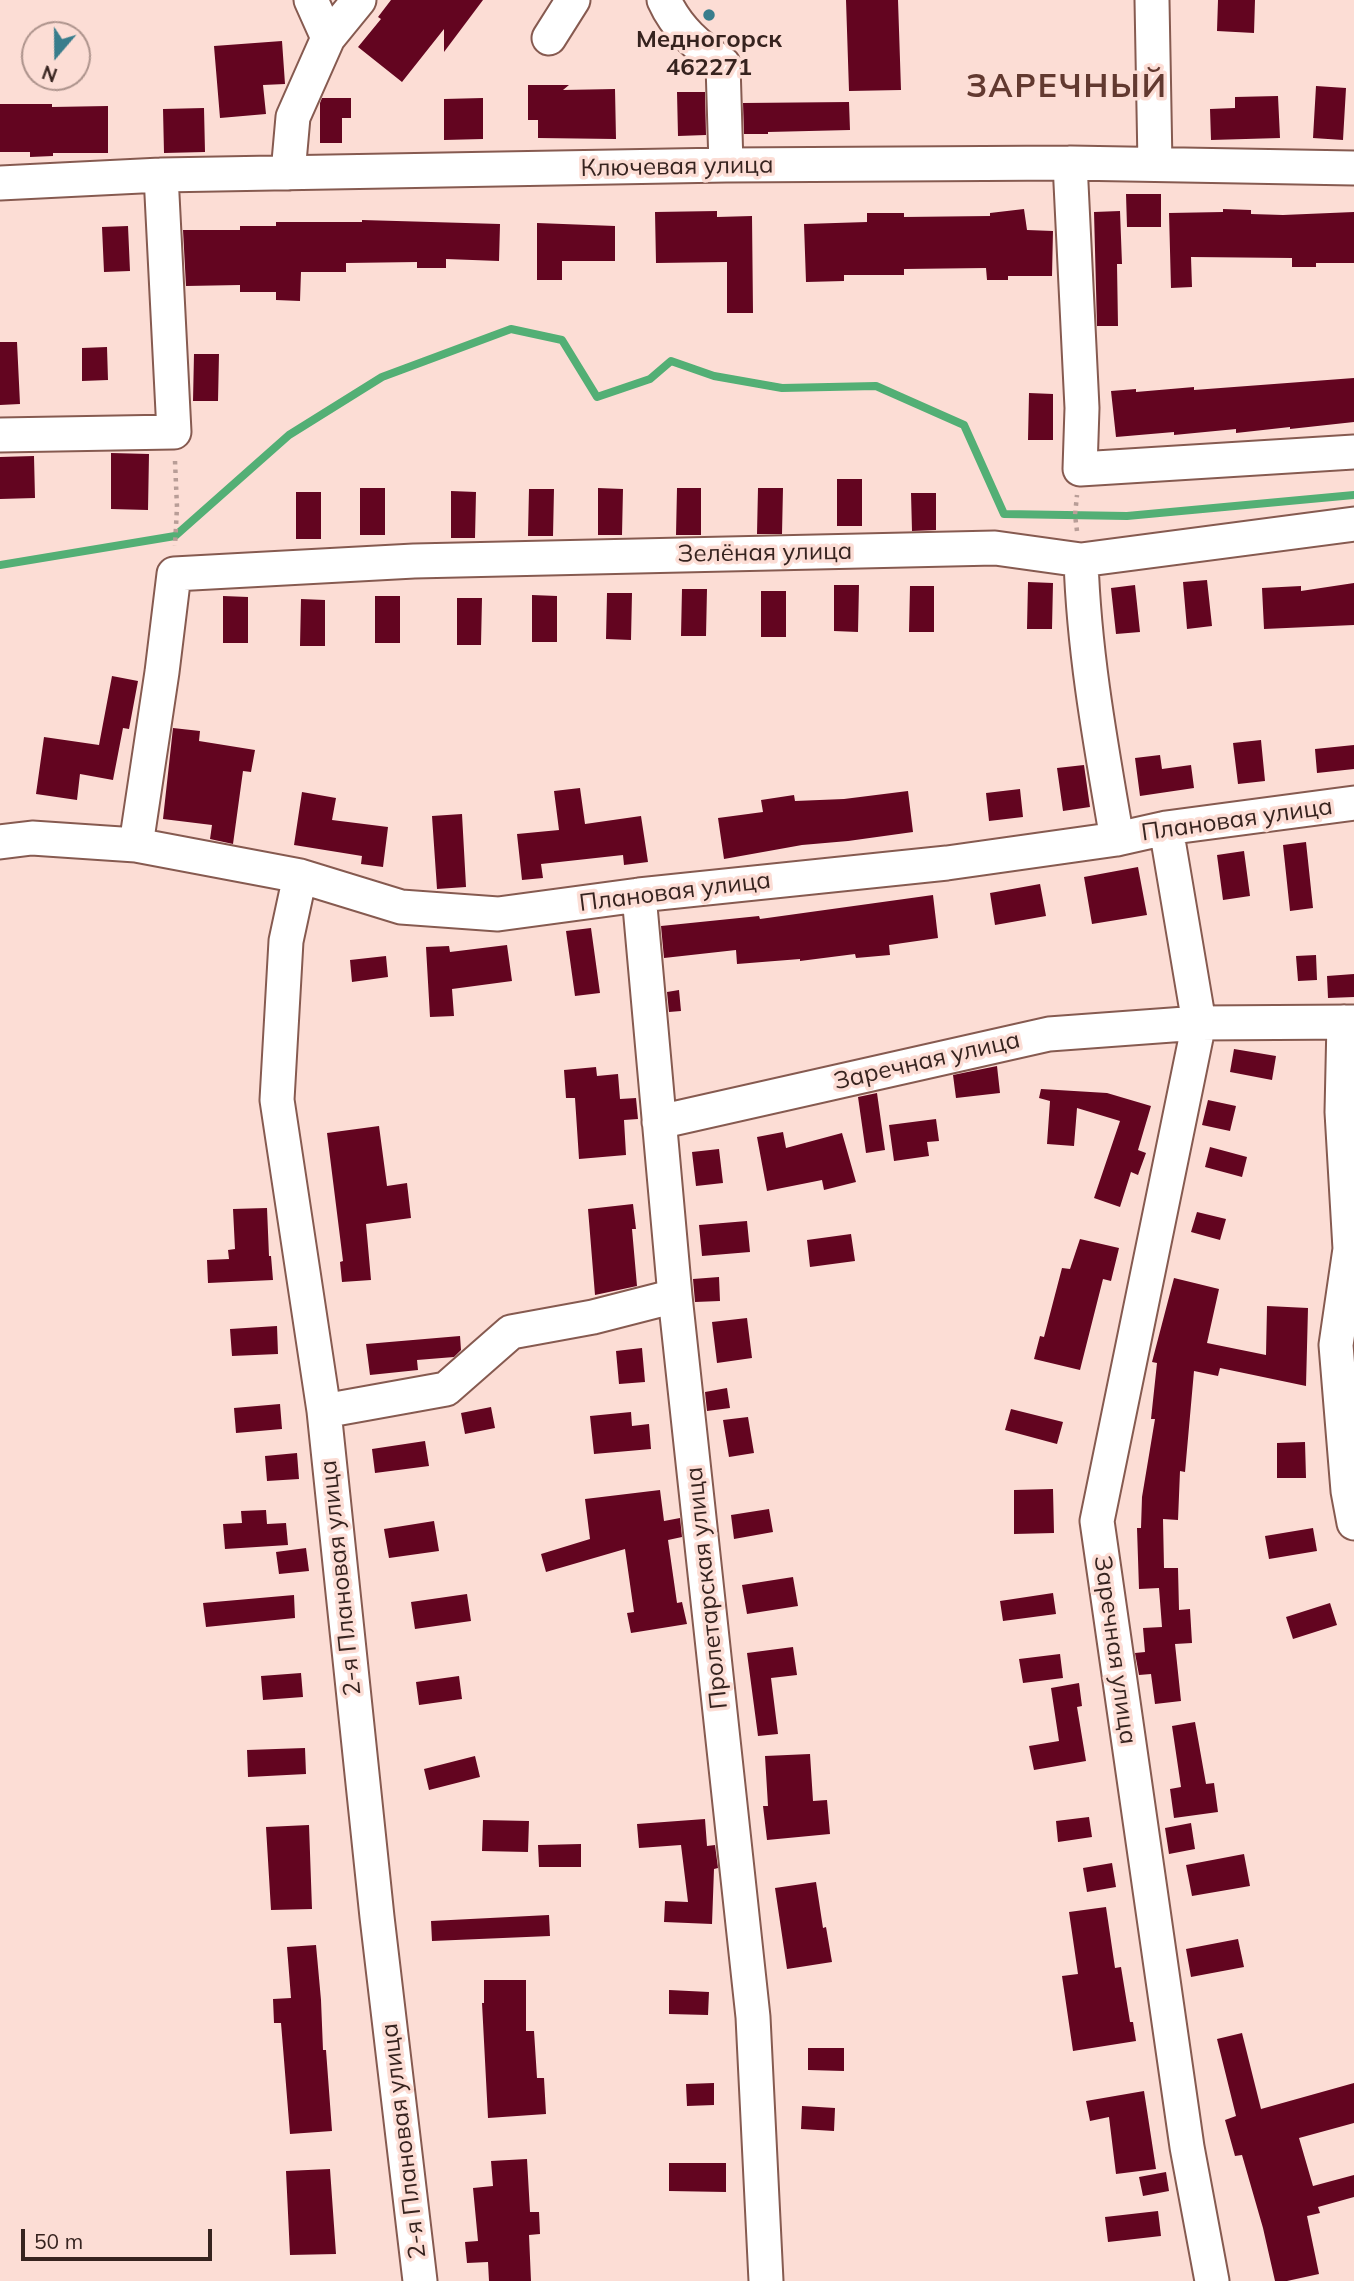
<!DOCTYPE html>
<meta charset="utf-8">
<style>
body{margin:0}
#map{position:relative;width:1354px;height:2281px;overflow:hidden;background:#fcddd5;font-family:Mulish,sans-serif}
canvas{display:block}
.north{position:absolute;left:21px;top:21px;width:70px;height:70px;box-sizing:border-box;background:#fcddd5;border:2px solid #ad938c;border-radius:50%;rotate:200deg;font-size:19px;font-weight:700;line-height:28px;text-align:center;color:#36231f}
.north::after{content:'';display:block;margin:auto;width:24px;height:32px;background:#397d8c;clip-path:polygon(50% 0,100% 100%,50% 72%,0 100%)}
.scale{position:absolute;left:21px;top:2229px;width:191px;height:32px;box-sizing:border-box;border:4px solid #36231f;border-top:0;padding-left:9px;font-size:21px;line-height:24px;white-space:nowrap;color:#36231f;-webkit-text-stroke:5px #fcddd5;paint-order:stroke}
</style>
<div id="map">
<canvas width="1354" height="2281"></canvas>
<div class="north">N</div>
<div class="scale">50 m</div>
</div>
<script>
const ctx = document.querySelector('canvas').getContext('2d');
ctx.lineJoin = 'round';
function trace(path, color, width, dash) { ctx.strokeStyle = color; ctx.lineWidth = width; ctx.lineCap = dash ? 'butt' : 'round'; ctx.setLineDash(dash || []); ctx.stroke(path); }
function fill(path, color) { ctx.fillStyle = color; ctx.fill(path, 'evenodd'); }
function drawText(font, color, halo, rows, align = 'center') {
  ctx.font = font + ' Mulish,sans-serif'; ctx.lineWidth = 7; ctx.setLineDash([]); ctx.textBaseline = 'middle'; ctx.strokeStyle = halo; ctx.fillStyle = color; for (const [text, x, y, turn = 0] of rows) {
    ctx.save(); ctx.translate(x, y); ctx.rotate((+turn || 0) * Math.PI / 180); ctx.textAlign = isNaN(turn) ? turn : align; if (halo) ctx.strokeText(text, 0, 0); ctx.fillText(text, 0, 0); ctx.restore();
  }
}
trace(new Path2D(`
 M0,565L175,536L289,435L382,377L511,329L562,340L597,397L650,379L671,361L714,376L782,388L876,386L964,425L1004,514L1127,516L1354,495`), '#53af75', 8);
fill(new Path2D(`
 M391,0H483L444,52V29L402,82L358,47L381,19L378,17Z
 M846,0H898L901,90L849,91Z
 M1218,0H1255L1254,33L1217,31Z
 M282,41L285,84L263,85L266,114L220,118L214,46Z
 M528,85H569L563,90L615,89L616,139L538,138V120H528Z
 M1316,86L1346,88L1343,140L1313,138Z
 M677,92H705L706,135L678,136Z
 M1278,96L1280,138L1211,140L1210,109L1235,108V97Z
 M322,98H351V118H342V143H320V103Z
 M483,98V139L444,140V99Z
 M849,102L850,130L768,132V134H744L743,103Z
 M0,104H52V107L108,106V153H53V156L30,157V152H0Z
 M204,108L205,152L164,153L163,109Z
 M1126,194H1161V227H1127Z
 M1024,209L1027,230L1053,231L1052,276H1008V280H987L986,268L904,269V275H844V281L806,282L804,224L867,222V213H904V217L990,216V213Z
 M1223,209L1251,210V214L1283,215L1354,212V263H1316V267H1292V258L1191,257L1192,287L1171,288L1169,213L1223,212Z
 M717,211V217L752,216L753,313H727V262L656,263L655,212Z
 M1120,211L1122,264H1117L1118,326H1097L1094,212Z
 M362,220L500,224L499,261L446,259V268H417V262L346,263V272H301L300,301L276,300V292H240V285L186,286L183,230H240V226H276V222H362Z
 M537,223L615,226V261H562V280H537Z
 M128,226L130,271L104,272L102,227Z
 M0,342H17L20,404L0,405Z
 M107,347L108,380L82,381V348Z
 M194,354H219L218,401H193Z
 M1354,378V422L1290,429V427L1236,433V429L1174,435V432L1116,437L1111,391L1136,389V392L1194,387V390Z
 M1029,393L1053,394V440H1028Z
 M111,453L149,454L148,510L111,509Z
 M34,456L35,498L0,499V457Z
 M837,479H862V526H837Z
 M360,488H385V535H360Z
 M598,488L623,489L622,535H598Z
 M677,488H701V535H676Z
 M758,488H783L782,534H757Z
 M529,489H554L553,536H528Z
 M451,491L476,492L475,538H451Z
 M296,492H321V539H296Z
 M911,493H936V530L912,531Z
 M1207,580L1212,626L1187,629L1183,582Z
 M1028,582L1053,583L1052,629H1027Z
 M1354,583V625L1264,629L1262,588L1301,586V591Z
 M834,585H859L858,632L834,631Z
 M1135,585L1140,632L1116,634L1111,588Z
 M910,586H934V632H909Z
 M682,589H707L706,636H681Z
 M761,591H786V637H761Z
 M607,593H632L631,640L606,639Z
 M532,595L557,596V642H532Z
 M223,596L248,597V643H223Z
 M375,596H400V643H375Z
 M457,598H482L481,645H457Z
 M301,599L325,600V646H300Z
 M112,676L138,681L129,729L123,728L113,780L80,774L77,800L36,794L44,737L99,745Z
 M173,728L200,731L199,741L255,750L251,772L243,771L233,844L210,839L212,825L163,819Z
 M1261,740L1265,781L1238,784L1233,743Z
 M1354,745V769L1317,773L1315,749Z
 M1160,755L1162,769L1191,765L1194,788L1140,796L1135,758Z
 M1084,765L1090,807L1063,811L1057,768Z
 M580,788L585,824L641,816L648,862L624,865L623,855L541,864L543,878L522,880L517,834L559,830L554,791Z
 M1020,789L1023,817L989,821L986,793Z
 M908,791L913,832L848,841L802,845L724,859L718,818L763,812L761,800L794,795L795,801L844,799Z
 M302,792L336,798L332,820L388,827L383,867L361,864L362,856L294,845Z
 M462,814L466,887L437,889L432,816Z
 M1306,842L1313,908L1290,911L1283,845Z
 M1244,851L1250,896L1223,900L1217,855Z
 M1138,867L1147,915L1092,924L1084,877Z
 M1040,884L1046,916L995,925L990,893Z
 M933,895L938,938L889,945L890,955L856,958L855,954L800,961V959L737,964L736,950L664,958L661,926L759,916L760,919Z
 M591,928L600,993L575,996L566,931Z
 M507,945L512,981L452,989L454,1016L430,1017L426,947L449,946L450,952Z
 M1316,955L1317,980L1298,981L1296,956Z
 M386,956L388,977L352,982L350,960Z
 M1354,974V997L1328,998L1327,976Z
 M679,990L681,1011L669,1012L667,992Z
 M1234,1049L1276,1056L1272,1080L1230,1072Z
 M997,1066L1000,1093L956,1098L953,1075Z
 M596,1067L597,1076L618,1074L620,1099L636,1098L638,1119L624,1120L626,1155L579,1159L575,1098H566L564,1070Z
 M1041,1089L1107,1093L1151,1106L1138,1150L1146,1153L1138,1175L1131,1172L1120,1207L1094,1198L1120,1121L1077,1108L1074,1146L1047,1144L1050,1101L1039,1098Z
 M877,1093L885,1150L866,1153L858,1097Z
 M1208,1100L1236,1106L1230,1131L1202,1125Z
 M936,1119L939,1141L927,1142L929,1156L894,1161L889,1125Z
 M379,1126L387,1186L407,1183L411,1218L366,1224L371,1280L342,1282L340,1262L343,1261L327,1133Z
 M783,1132L786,1148L842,1133L856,1182L824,1190L822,1180L767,1191L757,1137Z
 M1210,1147L1247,1157L1242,1177L1205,1167Z
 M719,1149L723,1183L696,1186L692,1152Z
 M633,1204L636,1229H632L637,1286L595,1295L588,1209Z
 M267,1208L269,1256H271L273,1280L208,1283L207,1260L229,1259L228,1250L235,1249L233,1209Z
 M1197,1212L1226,1219L1220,1240L1191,1232Z
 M747,1221L750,1252L702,1256L699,1225Z
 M851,1234L855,1261L810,1267L807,1240Z
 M1080,1239L1119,1248L1111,1281L1103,1279L1080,1370L1034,1359L1040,1336L1044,1337L1062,1268L1070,1269Z
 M719,1277L720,1301L695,1302L693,1279Z
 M1174,1278L1219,1289L1207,1343L1266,1355L1267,1306L1308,1308L1306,1386L1220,1368L1218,1376L1194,1371L1185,1472L1180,1471L1178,1520L1163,1519L1164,1568H1178L1179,1610L1190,1609L1192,1643L1175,1644L1181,1701L1155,1704L1151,1674L1139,1675L1135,1653L1145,1652L1143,1628L1162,1627L1159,1588L1139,1589L1137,1528H1141L1142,1497L1155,1419H1151L1157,1363L1152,1362Z
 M747,1318L752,1358L717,1363L712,1322Z
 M277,1326L278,1354L232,1356L230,1329Z
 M460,1336L461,1350L454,1357L417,1360L418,1370L370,1375L366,1344Z
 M642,1348L645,1382L619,1384L616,1351Z
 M727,1388L730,1408L707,1411L705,1392Z
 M280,1404L282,1429L236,1433L234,1408Z
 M491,1407L495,1428L465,1434L461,1413Z
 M1011,1409L1063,1422L1057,1444L1005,1430Z
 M631,1412L632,1426L649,1424L651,1449L594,1454L590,1416Z
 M748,1417L754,1453L729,1457L723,1420Z
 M425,1441L429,1466L375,1473L372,1449Z
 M1305,1442L1306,1478H1277V1443Z
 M297,1453L299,1479L267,1481L265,1456Z
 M1053,1489L1054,1533L1014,1534V1490Z
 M660,1490L664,1521L680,1518L682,1537L668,1540L677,1603L682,1602L687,1624L631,1633L627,1613L634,1612L625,1549L546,1572L541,1554L590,1539L585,1499Z
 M769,1509L773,1532L734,1539L731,1515Z
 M266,1510L267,1524L286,1523L288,1545L225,1549L223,1524L242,1523L241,1511Z
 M434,1521L439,1551L389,1558L384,1529Z
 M1313,1528L1317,1551L1269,1559L1265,1536Z
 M306,1548L309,1571L279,1574L276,1552Z
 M793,1577L798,1606L747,1614L742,1585Z
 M1053,1593L1056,1614L1003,1621L1000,1601Z
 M467,1594L471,1621L415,1629L411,1602Z
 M294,1595L295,1618L206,1627L203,1603Z
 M1330,1603L1337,1625L1293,1639L1286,1617Z
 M793,1647L797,1675L771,1678L778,1734L758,1736L747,1653Z
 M1060,1654L1063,1678L1023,1683L1019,1659Z
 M301,1673L303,1697L263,1700L261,1676Z
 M459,1676L462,1699L419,1705L416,1682Z
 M1079,1683L1082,1706L1077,1707L1086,1761L1034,1770L1029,1746L1059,1741L1051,1688Z
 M1195,1722L1206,1784L1214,1783L1218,1812L1174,1818L1170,1789L1181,1787L1172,1726Z
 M305,1748L306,1774L248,1777L247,1750Z
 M810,1754L813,1801L827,1800L830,1834L767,1840L763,1806H768L765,1756Z
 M475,1756L480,1777L429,1790L424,1769Z
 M1089,1817L1092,1837L1058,1842L1056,1821Z
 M705,1819L707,1846L715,1845L718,1868L714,1869L712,1924L664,1922L665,1901L688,1902L681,1845L639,1848L637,1824Z
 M483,1820L529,1821L528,1852L482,1851Z
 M1191,1823L1195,1849L1169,1854L1165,1828Z
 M309,1825L312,1909L271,1910L266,1827Z
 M581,1844V1867H539L538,1845Z
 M1244,1854L1250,1886L1192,1896L1186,1865Z
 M1112,1863L1116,1887L1087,1892L1083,1868Z
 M816,1882L823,1928L826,1927L832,1962L787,1969L775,1888Z
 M1106,1907L1115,1968L1121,1967L1130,2022H1133L1136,2041L1073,2051L1062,1976L1078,1974L1069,1912Z
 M549,1915L550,1936L432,1941L431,1921Z
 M1238,1939L1244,1967L1191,1977L1186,1949Z
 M316,1945L321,2000L323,2050H326L332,2131L290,2134L281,2023H274L273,1999L291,1998L287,1947Z
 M484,1980H526V2031H534L537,2078H544L546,2114L488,2118L482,2003H484Z
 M669,1990L709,1992L708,2015L669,2014Z
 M1242,2033L1261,2109L1354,2083V2123L1299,2138L1313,2186L1354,2175V2197L1318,2207L1320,2213L1307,2216L1319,2274L1287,2281H1275L1263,2228L1242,2155L1235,2156L1225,2120L1236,2116L1217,2039Z
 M808,2048H844V2071L808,2070Z
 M714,2083V2105L687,2106L686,2084Z
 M1144,2091L1156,2169L1116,2174L1109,2117L1090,2121L1086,2101Z
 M802,2106L835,2108L834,2131L801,2129Z
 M527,2159L530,2212H539L540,2234L529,2235L531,2281H489L488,2262L467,2263L465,2242L478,2241L473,2188L493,2186L491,2161Z
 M669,2163H726V2192L669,2191Z
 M330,2169L336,2254L290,2255L286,2171Z
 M1166,2172L1169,2191L1143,2196L1139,2177Z
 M1158,2211L1161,2236L1108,2242L1105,2217Z`), '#630520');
const minor = new Path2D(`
 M311,0L328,38
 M664,0C677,29 698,46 723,64L726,165
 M1152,0L1155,164
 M549,38L573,0
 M1070,163L1082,408L1080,469L1354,452
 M288,173L293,117L328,38L359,0
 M0,183L161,175L726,165L1070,163L1354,168
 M0,435L174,432L161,175
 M1081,560C1084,654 1101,746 1117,839
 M1166,828L1199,1023L1097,1521L1187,2147L1212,2281
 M0,842L32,838L136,845L300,876L401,907L498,914L639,895L947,863L1117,839L1166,828L1354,803
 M136,845L162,672L174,574L414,561L995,548L1081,560L1354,524
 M300,876L286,941L277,1100L324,1411L377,1917L420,2281
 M639,895L675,1296L753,2017L766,2281
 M1344,1022L1342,1112L1350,1249L1336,1345L1348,1491L1354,1523
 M659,1122L1049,1034L1199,1023L1354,1022
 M324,1411L446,1389L511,1332L593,1317L675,1296`);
trace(minor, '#865a50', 37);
trace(new Path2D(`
 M175,461L177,507L175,546
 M1077,531L1075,515L1077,495`), '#b89d97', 4.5, [3.5, 5]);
trace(minor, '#fff', 33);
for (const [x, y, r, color] of [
 [709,15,7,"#397d8c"]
]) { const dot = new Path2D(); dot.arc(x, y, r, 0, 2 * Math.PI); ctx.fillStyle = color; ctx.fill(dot); trace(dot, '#fcddd5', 2.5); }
drawText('bold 24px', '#36231f', '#fcddd5', [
 ["Медногорск",709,40],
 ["462271",709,68]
]);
drawText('24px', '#36231f', '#fcddd5', [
 ["Ключевая улица",677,167,-1],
 ["Зелёная улица",765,553,-1],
 ["Плановая улица",1237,820,-8],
 ["Плановая улица",675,892,-7],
 ["Заречная улица",927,1061,-13],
 ["2-я Плановая улица",341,1578,-96],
 ["Пролетарская улица",707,1588,-96],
 ["Заречная улица",1115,1650,82],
 ["2-я Плановая улица",404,2141,-97]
]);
ctx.letterSpacing = '2px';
drawText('bold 32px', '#623930', '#fcddd5', [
 ["ЗАРЕЧНЫЙ",1067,87]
]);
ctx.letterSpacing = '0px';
</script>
